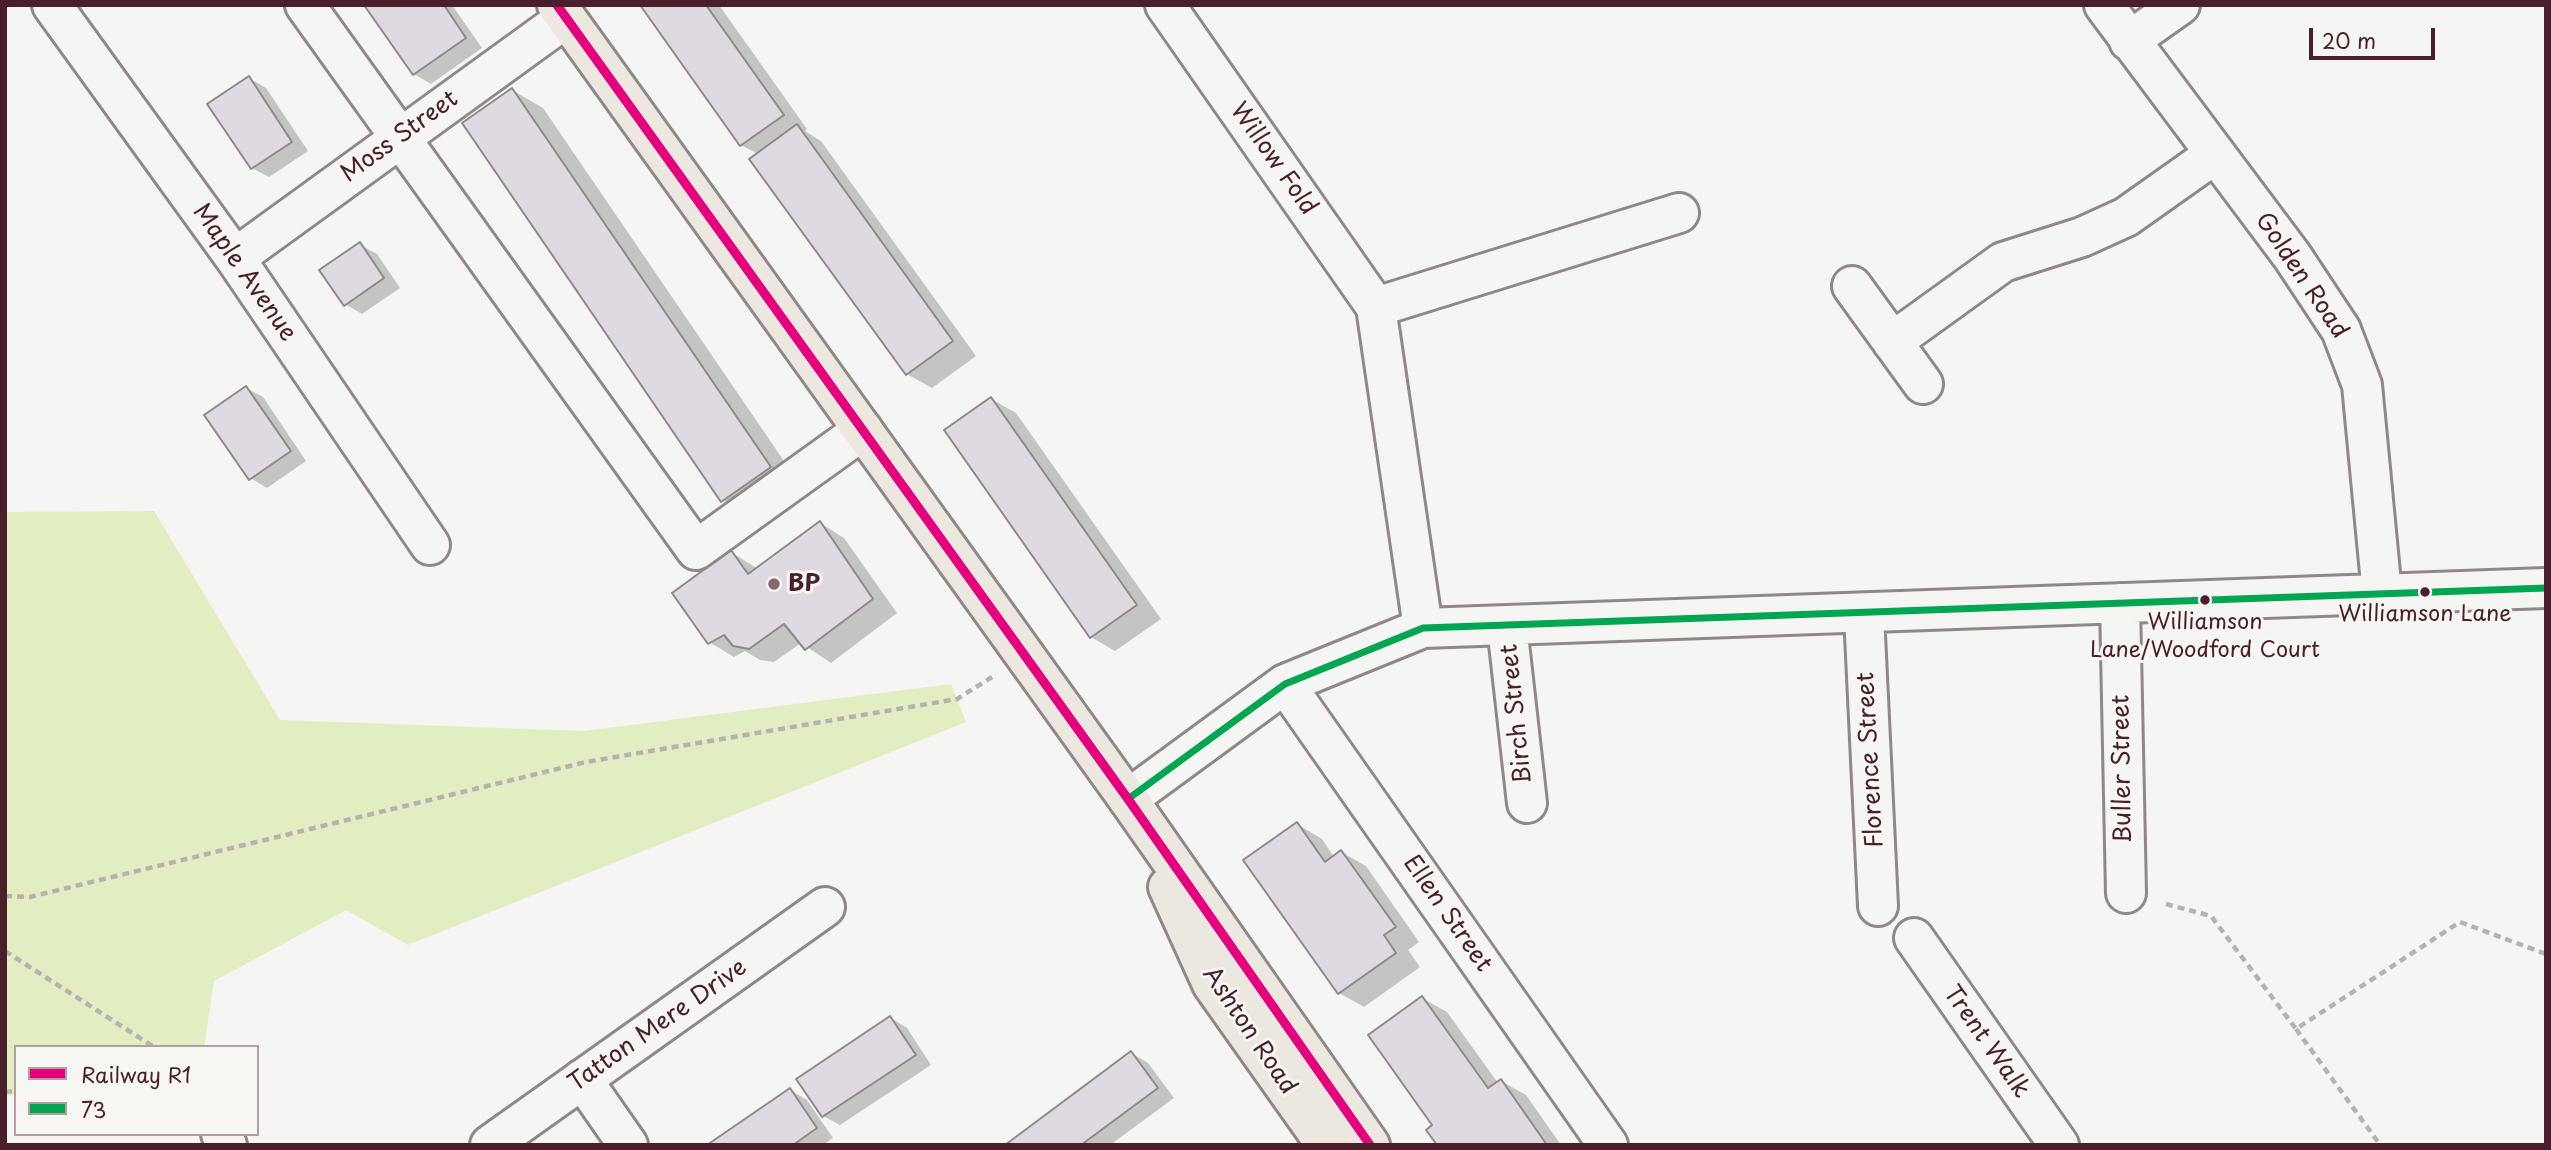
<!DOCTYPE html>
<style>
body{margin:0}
#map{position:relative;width:2551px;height:1150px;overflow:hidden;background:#f5f5f3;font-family:"Playpen Sans",sans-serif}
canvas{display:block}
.frame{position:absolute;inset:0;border:7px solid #4a1f2b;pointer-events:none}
.legend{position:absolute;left:14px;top:1045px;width:245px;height:91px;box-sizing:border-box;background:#f6f6f2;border:2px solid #b1a0a2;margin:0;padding:9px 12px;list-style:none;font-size:21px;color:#4a1f2b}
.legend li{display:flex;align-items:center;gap:14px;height:35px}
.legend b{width:35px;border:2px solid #b1a0a2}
.scale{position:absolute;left:2309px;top:28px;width:126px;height:32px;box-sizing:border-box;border:4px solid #4a1f2b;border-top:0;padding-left:9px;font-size:21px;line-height:24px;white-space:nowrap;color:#4a1f2b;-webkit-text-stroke:5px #f6f6f2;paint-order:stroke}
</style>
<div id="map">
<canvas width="2551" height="1150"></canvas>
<div class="frame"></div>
<ul class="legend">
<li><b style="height:9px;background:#e5007d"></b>Railway R1</li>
<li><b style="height:9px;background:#00a651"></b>73</li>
</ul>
<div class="scale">20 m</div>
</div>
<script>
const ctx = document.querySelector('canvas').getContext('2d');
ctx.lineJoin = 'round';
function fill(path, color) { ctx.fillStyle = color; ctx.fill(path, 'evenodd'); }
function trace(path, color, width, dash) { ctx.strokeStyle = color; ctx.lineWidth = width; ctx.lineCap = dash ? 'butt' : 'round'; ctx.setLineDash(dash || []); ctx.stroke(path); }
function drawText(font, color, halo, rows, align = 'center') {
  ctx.font = font + ' "Playpen Sans",sans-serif'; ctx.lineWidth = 6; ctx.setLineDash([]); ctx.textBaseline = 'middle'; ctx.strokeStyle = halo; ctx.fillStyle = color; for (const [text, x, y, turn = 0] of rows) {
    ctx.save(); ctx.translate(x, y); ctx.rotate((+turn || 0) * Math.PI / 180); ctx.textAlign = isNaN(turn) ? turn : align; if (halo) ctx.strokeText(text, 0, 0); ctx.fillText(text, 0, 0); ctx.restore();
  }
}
fill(new Path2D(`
 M154,511L280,720L584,731L951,684L966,722L408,945L346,910L214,981L204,1047H16V1094L5,1096V512Z`), '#e3edc2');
fill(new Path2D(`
 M366,5H452L482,48L431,84L414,74Z
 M642,5H719L807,129L805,131L821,141L976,356L932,388L907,374L758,154L741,145Z
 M249,78L266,88L308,151L269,177L252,168Z
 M512,90L543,108L801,486L754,518L723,500Z
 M360,245L377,254L400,288L362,314L345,304Z
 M246,388L263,397L306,461L267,488L250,478Z
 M991,399L1016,413L1161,619L1115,651L1091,637Z
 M820,523L844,538L897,613L831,663L801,643L774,662L760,660L745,651L734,657L709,642L731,552L758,569Z
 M1297,824L1322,839L1334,857L1341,852L1366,866L1419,942L1408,950L1420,967L1364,1007L1339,993Z
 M1422,998L1447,1012L1498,1083L1501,1081L1526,1095L1561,1145H1439Z
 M891,1018L907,1028L931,1065L840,1125L823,1116Z
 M1131,1053L1148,1063L1174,1098L1110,1145H1007Z
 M790,1090L807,1100L833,1138L823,1145H710Z`), '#0003');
const building = new Path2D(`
 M364,5H444L466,38L413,75Z
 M640,5H706L784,115L740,146Z
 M249,76L292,142L251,169L207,104Z
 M512,88L771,467L721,502L462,123Z
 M797,124L953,341L906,375L749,159Z
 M360,242L384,278L344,306L319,270Z
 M246,386L291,451L249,480L204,415Z
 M991,397L1137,605L1090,638L944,430Z
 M820,521L873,599L805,650L784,624L749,649L733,646L724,635L708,644L672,593L731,550L748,574Z
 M1297,822L1325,862L1341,850L1396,927L1384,935L1396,953L1338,994L1243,860Z
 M1422,996L1488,1088L1501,1079L1547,1145H1437L1426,1130L1432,1125L1368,1035Z
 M890,1016L916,1055L822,1117L796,1079Z
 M1131,1051L1158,1088L1081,1145H1005Z
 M790,1088L817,1128L793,1145H707Z`);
fill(building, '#dfdae2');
trace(building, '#8f8788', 2);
const minor = new Path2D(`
 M52,5L235,258L430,545
 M305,5L696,550L863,430
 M1165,5L1376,307L1423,628
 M2104,5L2292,256L2341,330L2362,385L2382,594
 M2129,41L2180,5
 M235,258L566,18
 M1852,286L1923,384
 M1376,307L1679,213
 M1892,342L2003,262L2082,237L2126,217L2215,154
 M2120,603L2126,893
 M1864,614L1878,906
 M1507,626L1527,803
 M1285,684L1608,1145
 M1128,799L1285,684L1423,628L2546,588
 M1914,938L2059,1145
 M582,1079L628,1145
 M221,1134L227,1145
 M490,1145L825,907`);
const major = new Path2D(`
 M557,5L1128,799L1370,1145
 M1168,887L1212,984L1326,1145`);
trace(minor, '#8f8788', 44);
trace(major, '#8f8788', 44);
trace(new Path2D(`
 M5,896L30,897L586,762L957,699L992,677
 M2166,904L2211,916L2296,1029L2460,922L2546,954
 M5,951L154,1047
 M2296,1029L2378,1142L2375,1145
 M5,1092L16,1091`), '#b6b2b2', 4.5, [7, 5]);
trace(minor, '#f5f5f3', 38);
trace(major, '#ece8df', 38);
trace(new Path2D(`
 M1128,799L1285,684L1423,628L2546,588`), '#00a651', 7);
trace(new Path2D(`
 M557,5L1128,799L1370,1145`), '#e5007d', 9);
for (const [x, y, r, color] of [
 [774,584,7,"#866a71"],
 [2425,592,6,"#4a1f2b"],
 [2205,600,6,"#4a1f2b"]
]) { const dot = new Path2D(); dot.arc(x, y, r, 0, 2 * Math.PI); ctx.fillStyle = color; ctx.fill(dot); trace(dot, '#f6f6f2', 2.5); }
drawText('22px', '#4a1f2b', '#f6f6f2', [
 ["Williamson Lane",2425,615],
 ["Williamson",2205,623],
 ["Lane/Woodford Court",2205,651]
]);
drawText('24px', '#4a1f2b', '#f6f6f2', [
 ["Moss Street",400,137,-36],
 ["Willow Fold",1273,159,55],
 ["Maple Avenue",244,273,55],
 ["Golden Road",2301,276,56],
 ["Birch Street",1517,714,-96],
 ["Florence Street",1871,760,-93],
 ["Buller Street",2123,769,-91],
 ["Ellen Street",1447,914,55],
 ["Tatton Mere Drive",658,1026,-35],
 ["Ashton Road",1249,1031,56],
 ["Trent Walk",1986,1042,55]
]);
drawText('bold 24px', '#4a1f2b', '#f6f6f2', [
 ["BP",788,584]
], 'left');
</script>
